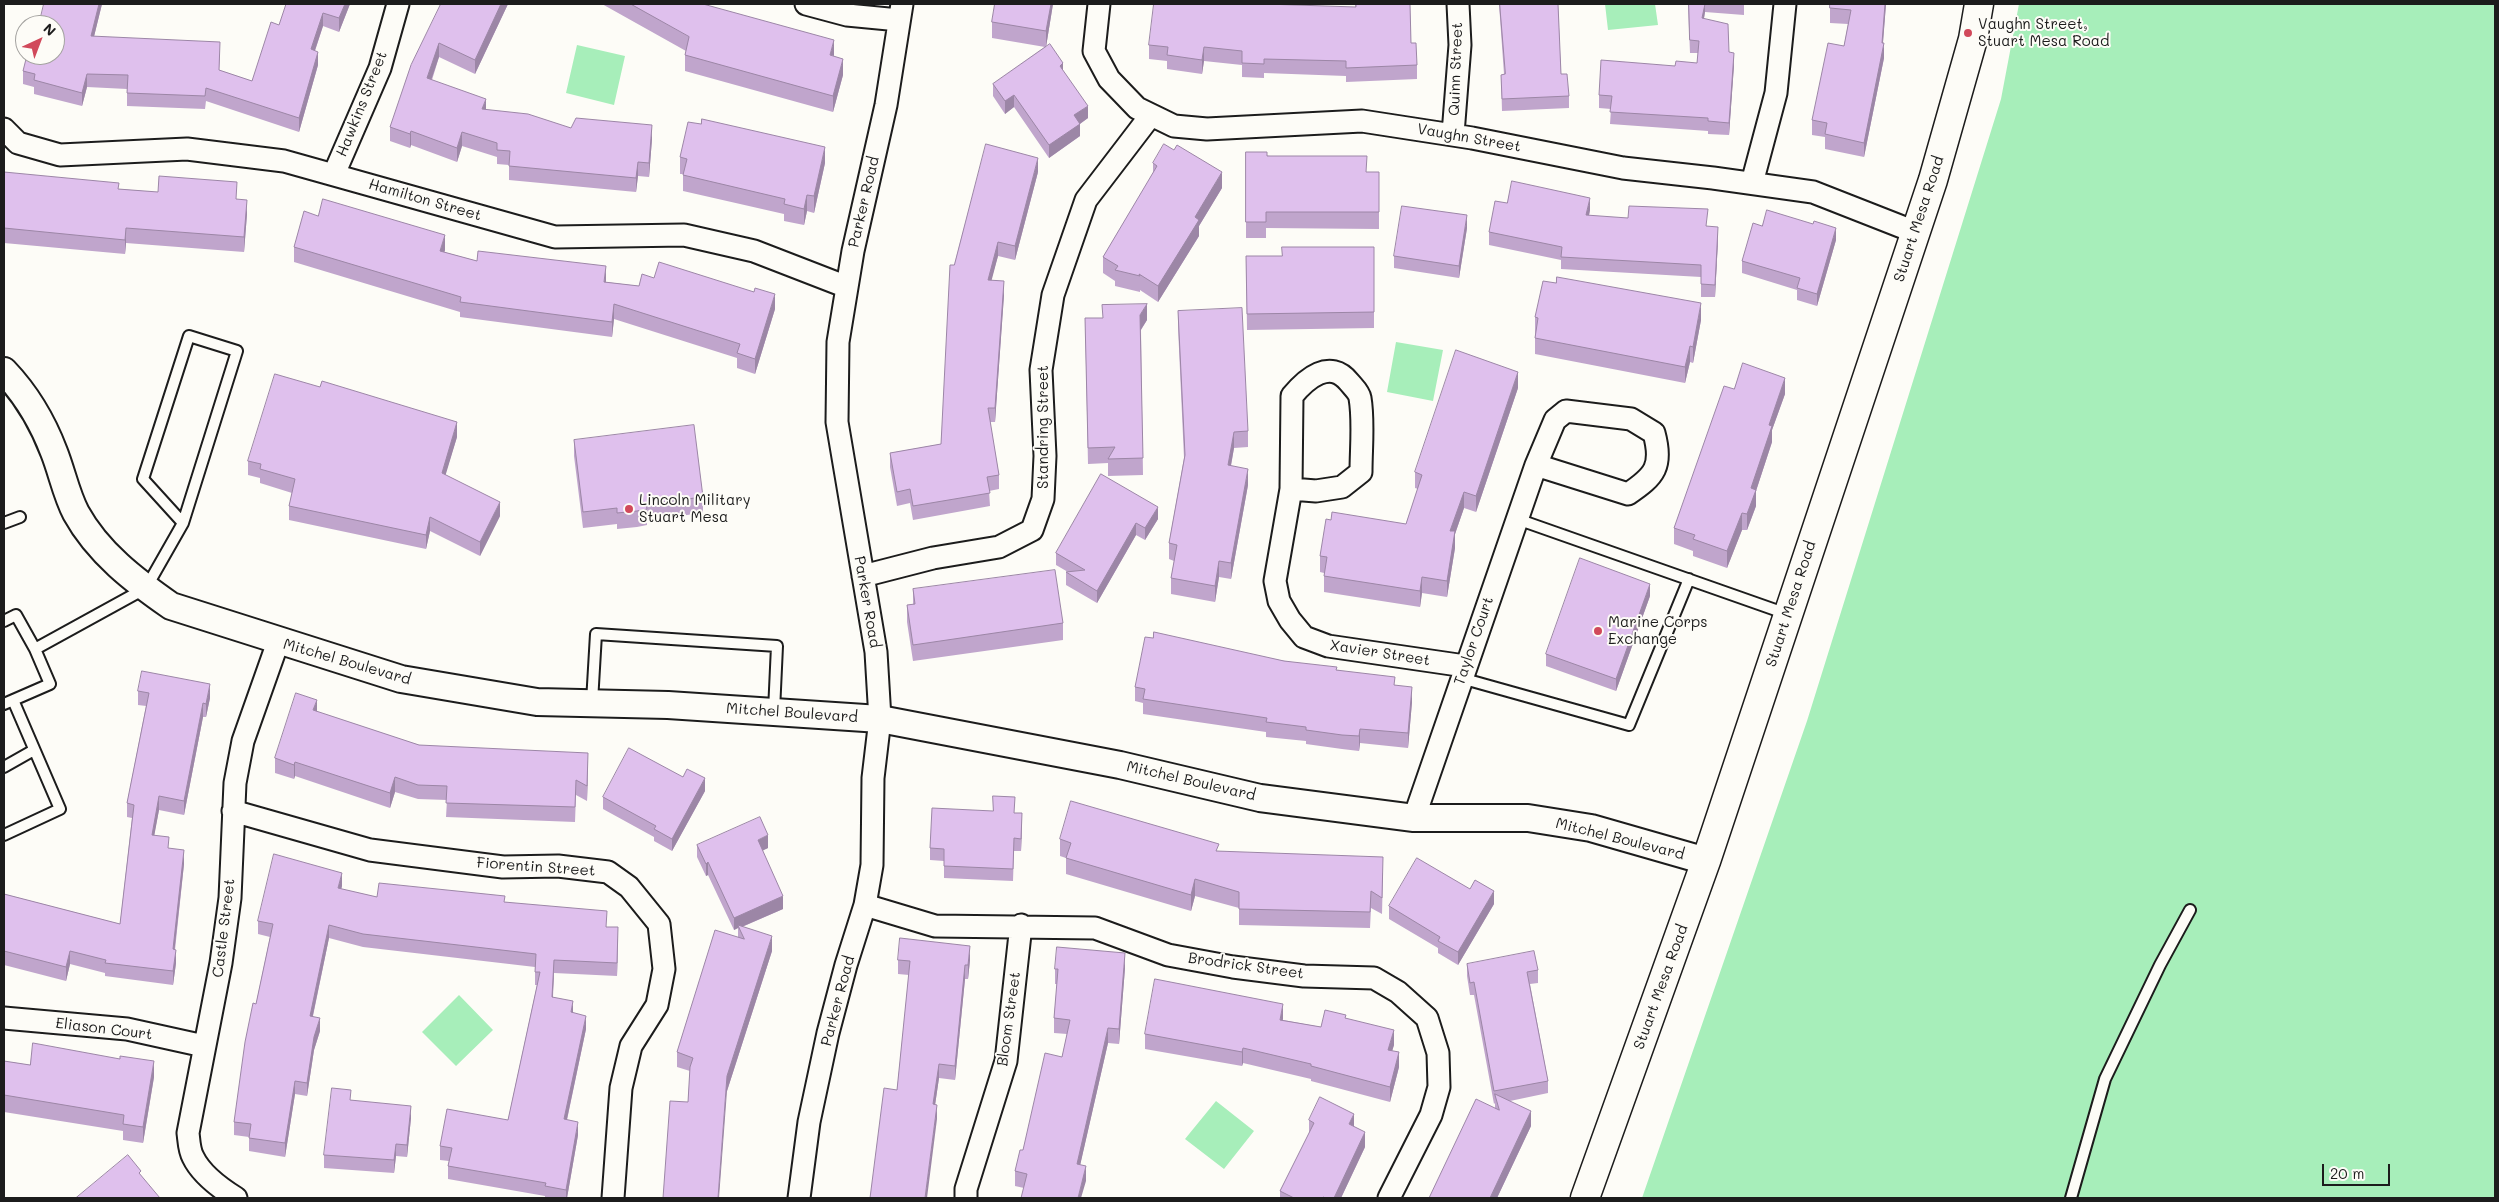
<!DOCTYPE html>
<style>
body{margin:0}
#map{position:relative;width:2499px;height:1202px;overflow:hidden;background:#fdfcf7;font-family:Mali,sans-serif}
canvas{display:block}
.frame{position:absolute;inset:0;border:5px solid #1c1c1c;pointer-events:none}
.north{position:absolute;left:15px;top:15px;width:50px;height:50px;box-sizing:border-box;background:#fdfcf7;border:1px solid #a3a29f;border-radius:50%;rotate:43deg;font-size:14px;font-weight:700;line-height:20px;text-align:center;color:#1c1c1c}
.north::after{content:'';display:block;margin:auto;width:18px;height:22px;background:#d1495b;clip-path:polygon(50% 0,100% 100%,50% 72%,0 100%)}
.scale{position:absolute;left:2322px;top:1164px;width:68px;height:22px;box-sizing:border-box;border:2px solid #1c1c1c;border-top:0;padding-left:6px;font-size:15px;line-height:18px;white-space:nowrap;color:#1c1c1c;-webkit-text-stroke:4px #fdfcf7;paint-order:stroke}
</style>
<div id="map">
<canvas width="2499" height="1202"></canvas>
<div class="frame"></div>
<div class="north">N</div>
<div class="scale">20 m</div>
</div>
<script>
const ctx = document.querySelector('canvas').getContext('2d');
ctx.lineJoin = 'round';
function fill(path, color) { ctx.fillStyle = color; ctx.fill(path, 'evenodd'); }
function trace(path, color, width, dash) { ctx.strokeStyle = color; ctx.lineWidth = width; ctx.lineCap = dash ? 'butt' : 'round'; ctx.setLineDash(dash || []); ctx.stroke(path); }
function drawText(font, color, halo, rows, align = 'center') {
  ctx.font = font + ' Mali,sans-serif'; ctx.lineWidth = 4; ctx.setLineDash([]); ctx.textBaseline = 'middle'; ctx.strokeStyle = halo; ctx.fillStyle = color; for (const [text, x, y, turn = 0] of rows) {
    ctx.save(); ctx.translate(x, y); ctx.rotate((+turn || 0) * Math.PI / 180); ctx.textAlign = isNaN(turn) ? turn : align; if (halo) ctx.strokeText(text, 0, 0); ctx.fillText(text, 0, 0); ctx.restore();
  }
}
fill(new Path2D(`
 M1605,4H1655L1658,25L1608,30Z
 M2019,4H2495V1198H1642L1807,721L2001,99Z
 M577,45L625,56L614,105L566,93Z
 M1396,342L1443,350L1433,401L1387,392Z
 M459,995L493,1030L456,1066L422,1032Z
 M1216,1101L1254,1131L1224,1169L1185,1139Z`), '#a7eeba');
const service = new Path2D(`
 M1517,519L1787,614
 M4,523L20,517
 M4,621L16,615L35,649L50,684L4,704
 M35,649L146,588L183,523L237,351L189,336L143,479L183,523
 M1461,678L1629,725L1689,579
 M592,702L596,634L777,646L774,711
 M4,767L34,750
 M4,835L60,809L13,700
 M2071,1198L2105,1079L2160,965L2190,910`);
const minor = new Path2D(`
 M806,4L847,15L899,20
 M1099,4L1094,51L1109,79L1137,108L1174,126L1207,129L1362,121L1472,138L1623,168L1713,178L1813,192L1915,232
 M4,129L18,143L60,155L187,149L284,161L555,237L684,235L754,251L847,287
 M1453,134L1460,45L1458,4
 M334,174L380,68L398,4
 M1752,183L1776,93L1785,4
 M1291,489L1316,491L1342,487L1361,472C1361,448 1364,421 1360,398C1359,392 1353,387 1349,382C1330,358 1306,379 1292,396L1291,489L1275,581L1279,601L1290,620L1304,637L1328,646L1465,666
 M863,576L933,558L999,547L1032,530L1043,499L1045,456L1041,370L1053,295L1086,200L1151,115
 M233,811L370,850L503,867L558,866L608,872L629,887L659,924L664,969L657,1005L631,1046L621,1088L613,1198
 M1414,818L1536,465L1555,420L1566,411L1631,419L1654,433C1663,466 1655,476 1628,494L1536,465
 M865,905L935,926L1095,928L1168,955L1233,967L1304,976L1374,978L1398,992L1427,1018L1438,1053L1439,1087L1431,1115L1389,1198
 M4,1018L127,1029L204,1046
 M236,1198C220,1188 201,1174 193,1157C189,1150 189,1140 188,1133L221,963L230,898L235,783L243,741L278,642
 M799,1198L809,1122L828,1033L846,965L865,905L872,865L873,778L880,719L876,652L837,422L838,342L853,251L886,105L902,4
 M966,1198V1189L1006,1061L1021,925`);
const tertiary = new Path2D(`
 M4,371C25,393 43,423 54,452C62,472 66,494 76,513C98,553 135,581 171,606L401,679L537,702L668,705L880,719L1120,765L1260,798L1414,818H1528L1591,828L1706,861`);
const secondary = new Path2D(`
 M1585,1198L1706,861L1933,180L1973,39L1979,4`);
trace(service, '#1c1c1c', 14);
trace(minor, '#1c1c1c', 25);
trace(tertiary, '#1c1c1c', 30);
trace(secondary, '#1c1c1c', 31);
trace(service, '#fdfcf7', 10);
trace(minor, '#fdfcf7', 21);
trace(tertiary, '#fdfcf7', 26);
trace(secondary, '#fdfcf7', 28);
fill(new Path2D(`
 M44,4H102L94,36L220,55L219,70L252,81L279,25L350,4L339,32L323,26L315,51L318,65L299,132L206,101L205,109L127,106V89L87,87L82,106L34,94V87L23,84V71L55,55Z
 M441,4H508L475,74L439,57L432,80L486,110L571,128L652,139L649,177L638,176L636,192L509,180V165L497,164V157L462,146L457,162L411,145L410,148L390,141V127Z
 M602,4H703L834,56L843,75L833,112L685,71V55L686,51Z
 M995,4H1053L1046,47L1063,71L1088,118L1080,124V136L1049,158L1014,107L1005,114L993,96V84L1045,47L992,38V22Z
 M1355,4H1410L1411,43L1417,65V79L1346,82V76L1264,73V78L1242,77V65L1204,61L1202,74L1167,69V61L1149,59V45L1355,7Z
 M1499,4H1558L1561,74L1569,96V108L1502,111L1501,75L1504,74Z
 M1688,4H1744V15L1705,12L1704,18L1729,52L1734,65L1729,135L1708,134V131L1610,124L1611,109L1599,108V95L1675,66L1697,63L1698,53H1690Z
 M1830,4H1886L1883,43L1884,58L1864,157L1825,149V137L1812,135V120L1844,46L1848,24L1830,23Z
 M1246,152L1366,172H1379V229L1266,228V238H1246Z
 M680,157L825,163L814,213L807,211L804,225L784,221V214L683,191V174H680Z
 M1153,163L1222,188L1199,226V236L1158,302L1140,290V292L1115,286V281L1103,273V257L1153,174Z
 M4,172L119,189L237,199L247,214L244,252L126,243L125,254L4,243Z
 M1038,172L1015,260L998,256L991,280L1004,295L995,422H990L999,475V489L989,491L990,506L913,520L910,503L897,506L890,467V453L941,444L954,265Z
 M1590,210L1589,216L1707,226L1718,240L1715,297H1701V277L1561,269V260L1489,245V232Z
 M318,216L445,250L444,252L477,261L606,282L639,286L654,278L775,309L755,374L737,368V358L614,319L612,337L460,317V312L294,262V247Z
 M1813,224L1836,240L1817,306L1797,300V290L1742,273V261L1762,226Z
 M1467,228L1459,278L1394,268V256Z
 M1374,247V328L1247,330L1246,256H1282Z
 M1178,311L1248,431V447L1234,448L1231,466L1248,485L1231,579L1219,577L1215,602L1171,594V578L1174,561L1169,559V543L1184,458L1178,327Z
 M1535,317L1701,320L1693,363L1690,362L1685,383L1535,354Z
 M1085,318L1147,320L1141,330L1143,475L1108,476V463L1088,464Z
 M1518,388L1476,512L1464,508L1455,534V548L1447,597L1422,593L1420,607L1324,592V573L1320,572V556L1331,520L1406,524L1418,489L1415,488V472Z
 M1734,389L1785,394L1772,430V442L1756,491V506L1747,530H1742L1727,568L1693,556V551L1674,544V528Z
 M457,437L445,475L500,516L480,556L430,531L426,549L289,520V506L292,493L260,483V478L248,475V461Z
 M574,440L703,497V513L647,520V525L637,527L617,529V524L583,528L574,456Z
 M1101,474L1158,519L1145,540L1136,535L1097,603L1066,585V572H1068L1056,565V553Z
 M913,589L1063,623V640L913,661L907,622V605H913Z
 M1650,596L1616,691L1546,666V654Z
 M1153,638L1337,670L1395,685L1412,702L1408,748L1360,743L1359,751L1342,749L1306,744V741L1266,737V732L1143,714V703L1135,701V687Z
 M138,691L210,698L206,717H203L184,815L159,810L154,835L184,864L175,950L176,963L173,985L105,976V973L70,964L66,981L4,965V894L120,924L132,818L127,817V803L146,706L138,705Z
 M317,712L419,745L588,767L587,801L576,795L575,822L446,817L447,800L418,799L395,792L390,808L295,776L294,779L275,773V758Z
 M683,777L705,791L672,851L654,841V837L603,809V797Z
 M1015,813L1022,826L1021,851H1014L1013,881L944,878V861L930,860V848Z
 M1060,839L1219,851L1383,873L1382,914L1371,908L1370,928L1239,925V908L1195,896L1191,911L1066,874V858L1060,856Z
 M697,845L768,848L762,850L783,909L742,927L772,951L727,1091L688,1102L690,1071L677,1067V1052L738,937V928L734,930L708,875L706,876L697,857Z
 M342,886L341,889L377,897L505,902L607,927L618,940L617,976L554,973L553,997L573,1013L586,1029L567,1120L578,1135L567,1198H545V1196L448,1179V1166L449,1161L440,1160V1146L508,1120L537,985H535V967L363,947L329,938L313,1016L320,1031L314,1050L307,1096L295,1094L285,1157L249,1151V1137L234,1135V1122L256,1004L270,937L258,934V921Z
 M1494,904L1458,965L1438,953V948L1389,919V906Z
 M898,960H970L968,979H965L955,1080L939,1078L935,1105L937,1119L897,1090L909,975L898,974Z
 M1467,964L1538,970V983L1530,984L1548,1081V1093L1510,1101L1531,1126L1497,1198H1429L1495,1108V1103L1494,1104L1474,995H1470L1467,976Z
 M1125,968L1119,1044L1108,1043L1080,1165L1086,1181L1024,1188L1015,1186V1171L1062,1057L1067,1034L1054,1033V1018L1057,984H1055V969Z
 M1346,1018L1394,1045L1392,1051L1399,1067L1390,1102L1311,1081V1079L1243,1063L1242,1066L1145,1049V1034L1283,1020L1321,1027Z
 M4,1061L30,1065L154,1077L143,1143L123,1140V1131L4,1112Z
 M351,1100L411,1118L407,1157L396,1156L394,1173L324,1168V1155Z
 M1309,1120L1354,1126L1365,1147L1341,1198H1280V1191L1309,1134Z`), '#c0a5cc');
fill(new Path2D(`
 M99,4H102L91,49V36Z
 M345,4H350L339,32V18Z
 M501,4H508L475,74V60Z
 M1051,4H1053L1046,47V31Z
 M1705,4V12L1702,30V18Z
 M1885,4H1886L1882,54L1884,43V58L1864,157V143L1882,43Z
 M323,13V26L311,62V49Z
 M834,40V56L830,55Z
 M439,43V57L427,92V78Z
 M1204,47V61L1202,74V60Z
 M318,52V65L299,132V118Z
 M1734,53V65L1729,135V123Z
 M843,59V75L833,112V96Z
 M1063,63V76L1060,66Z
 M87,74V87L82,106V93Z
 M1014,95V107L1005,114V101Z
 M486,99V113L482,109Z
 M1088,106V118L1074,128V115Z
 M1080,124V136L1049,158V145Z
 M652,125V139L649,177V163Z
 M411,131V145L410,148V134Z
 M462,132V146L457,162V148Z
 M825,147V163L814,213V196Z
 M1038,158V172L1015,260V246Z
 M638,162V176L636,192V178Z
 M1222,172V188L1199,226V236L1158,302V286L1195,217Z
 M807,195V211L804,225V209Z
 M1590,198V210L1586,228V215Z
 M247,200V214L244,252V237Z
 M1467,215V228L1459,278V266Z
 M1718,227V240L1715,297V285Z
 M126,228V243L125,254V240Z
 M1836,228V240L1817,306V294Z
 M445,235V250L440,266V251Z
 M998,242V256L988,294V280Z
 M606,266V281L604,297V282Z
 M1004,281V295L995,422V408Z
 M775,294V309L755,374V359Z
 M1701,303V320L1693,363V347Z
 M614,304V319L612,337V322Z
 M1147,304V320L1140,331V315Z
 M1690,346V362L1685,383V367Z
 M1518,372V388L1476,512V496Z
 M1785,378V394L1772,430V442L1756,491V506L1747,530V514L1751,488L1769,425Z
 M457,422V437L442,487V473Z
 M1234,432V448L1228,481V465Z
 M1248,469V485L1231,579V563Z
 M1464,492V508L1455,534V548L1447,597V581L1450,531Z
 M500,502V516L480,556V542Z
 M1158,507V519L1145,540V528Z
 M1742,513V530L1727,568V551Z
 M430,517V531L426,549V535Z
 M1136,523V535L1097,603V591Z
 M1219,561V577L1215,602V586Z
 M1422,577V593L1420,607V591Z
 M1650,584V596L1616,691V679Z
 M210,684V698L206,717V704Z
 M1412,687V702L1408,748V733Z
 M317,700V714L313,710Z
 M203,703V717L184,815V801Z
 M1360,729V743L1359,751V736Z
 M588,753V767L587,801V786Z
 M295,762V776L294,779V765Z
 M395,777V792L390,808V793Z
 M705,778V791L672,851V839Z
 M159,796V810L152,848V835Z
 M1022,813V826L1021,851V839Z
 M768,835V848L758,853V840Z
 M184,850V864L173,963V949Z
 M708,862V875L706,876V864Z
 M342,873V886L338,901V888Z
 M1195,879V896L1191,911V895Z
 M1494,891V904L1458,965V952Z
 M783,896V909L739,928L738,925V928L734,930V918Z
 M329,925V938L310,1029V1016Z
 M618,927V940L617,976V963Z
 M772,936V951L727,1091L719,1198H718L727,1076Z
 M970,946V960L968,979V965Z
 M176,950V963L173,985V971Z
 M70,951V964L66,981V967Z
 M1125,953V968L1119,1044V1029Z
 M554,960V973L552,1010V997Z
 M965,965V979L955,1080V1066Z
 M573,1001V1015L571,1012Z
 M1283,1004V1019L1280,1035V1020Z
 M586,1016V1029L564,1133V1119Z
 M320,1018V1031L314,1050L307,1096V1083L314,1037Z
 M1108,1028V1043L1077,1179V1164Z
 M1394,1030V1045L1388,1064V1050Z
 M1243,1048V1063L1242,1066V1052Z
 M1399,1052V1067L1390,1102V1087Z
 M154,1061V1077L143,1143V1127Z
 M939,1064V1078L933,1119V1104Z
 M295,1081V1094L285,1157V1143Z
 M937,1105V1119L927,1198H925Z
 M411,1106V1118L407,1157V1145Z
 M1531,1111V1126L1497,1198H1490Z
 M1354,1114V1129L1349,1124Z
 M578,1122V1135L567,1198H566V1190Z
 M1365,1132V1147L1341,1198H1334Z
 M396,1144V1156L394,1173V1160Z
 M1086,1166V1181L1081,1198H1078Z`), '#9c86a6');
const building = new Path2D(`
 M44,4H99L91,36L220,42L219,70L252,81L271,22L279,25L286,4H345L339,18L323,13L311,49L318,52L299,118L206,88L205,96L127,93L128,75L87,74L82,93L34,80L35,74L23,71L27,55H55V25H39Z
 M441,4H501L475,60L439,43L427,78L486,99L482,109L528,114L571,128L576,118L652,125L649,163L638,162L636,178L509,166L510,151L497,150V143L462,132L457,148L411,131L410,134L390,127L411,65Z
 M631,4H703L834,40L830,55L843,59L833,96L685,55L689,37Z
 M995,4H1051L1046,31L992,22Z
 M1154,4H1265L1356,7V4H1410L1411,43H1416L1417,65L1346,68V61L1264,59V64L1242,63V51L1204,47L1202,60L1167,55L1168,47L1149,45Z
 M1500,4H1558L1561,74H1567L1569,96L1502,99L1501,75L1505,74Z
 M1689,4H1705L1702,18L1728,24L1729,52L1734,53L1729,123L1708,121V118L1610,112L1612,96L1599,95L1601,60L1675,66L1676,61L1697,63L1699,41L1690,40Z
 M1830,4H1885L1882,43H1884L1864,143L1825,134L1827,123L1812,120L1828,43L1844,46L1851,10L1830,8Z
 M1050,44L1063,63L1060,66L1088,106L1074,115L1080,124L1049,145L1014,95L1005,101L993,84Z
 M702,119L825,147L814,196L807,195L804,209L784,204L785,199L683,175L687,159L680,157L688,122L701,124Z
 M986,144L1038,158L1015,246L998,242L988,280L1004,281L995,408H988L999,475L987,477L990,493L913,506L910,489L897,492L890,453L941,444L950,265H954Z
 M1164,144L1174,150L1177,145L1222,172L1195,217L1199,220L1158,286L1139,274L1140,276L1115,270L1118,266L1103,257L1157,166L1153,163Z
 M1246,152H1267V156H1367L1366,172H1379V212H1266V222H1246Z
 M4,172L119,183L118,189L158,192L159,176L237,182L236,199L247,200L244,237L126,228L125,240L4,228Z
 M1512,181L1590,198L1586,215L1628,218L1629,206L1708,209L1706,226L1718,227L1715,285L1701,284V265L1561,257L1562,247L1489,232L1495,201L1507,203Z
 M323,199L445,235L440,251L477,261L478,251L606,266L604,282L639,286L642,274L654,278L659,262L754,292L755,288L775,294L755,359L737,353L740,344L614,304L612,322L460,302L461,297L294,247L304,211L318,216Z
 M1402,206L1467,215L1459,266L1394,256Z
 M1767,210L1813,224L1814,221L1836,228L1817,294L1797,288L1800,278L1742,261L1753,223L1762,226Z
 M1282,247H1374V312L1247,314L1246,256H1282Z
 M1557,277L1701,303L1693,347L1690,346L1685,367L1535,338L1538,318L1535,317L1543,281L1556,283Z
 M1147,304L1140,315L1143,458L1108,459L1115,447L1088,448L1085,318H1103L1102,305Z
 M1242,308L1248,431L1234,432L1228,465L1248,469L1231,563L1219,561L1215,586L1171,578L1177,545L1169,543L1185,455L1178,311Z
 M1456,350L1518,372L1476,496L1464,492L1450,531H1455L1447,581L1422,577L1420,591L1324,576L1327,557L1320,556L1326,519L1331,520L1332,512L1406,524L1422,475L1415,472Z
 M1743,363L1785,378L1769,425L1772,426L1751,488L1756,490L1747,514L1742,513L1727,551L1693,539L1695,535L1674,528L1724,386L1734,389Z
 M275,374L320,387L322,381L457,422L442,473L500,502L480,542L430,517L426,535L289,506L295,479L260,469L261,464L248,461Z
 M694,425L703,497L646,504L647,509L637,511L617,513V508L583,512L574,440Z
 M1101,474L1158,507L1145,528L1136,523L1097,591L1066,572L1085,570L1056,553Z
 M1580,558L1650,584L1616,679L1546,654Z
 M1055,570L1063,623L913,645L907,605L915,604L913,589Z
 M1154,632L1284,661L1337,667L1336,670L1395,677L1394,685L1412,687L1408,733L1360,729L1359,736L1342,735L1306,730V727L1266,722L1267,718L1143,699L1145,689L1135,687L1145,637L1153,638Z
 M142,671L210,684L206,704L203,703L184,801L159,796L152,835L169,837L168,848L184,850L173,949L176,950L173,971L105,963L106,960L70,951L66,967L4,951V894L120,924L134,805L127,803L149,693L138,691Z
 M296,693L317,700L313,710L419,745L588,753L587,786L576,780L575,807L446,803L447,786L418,785L395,777L390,793L295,762L294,765L275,758Z
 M629,748L683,777L687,769L705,778L672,839L654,829L656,826L603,797Z
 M993,796L1015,797L1014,813H1022L1021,839L1014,838L1013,869L944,866V849L930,848L932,808L993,811Z
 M1071,801L1219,844L1216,851L1383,857L1382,898L1371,891L1370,912L1239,909V892L1195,879L1191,895L1066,858L1071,843L1060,839Z
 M760,817L768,835L758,840L783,896L734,918L708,862L706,864L697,845Z
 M274,854L342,873L338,888L377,897L379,883L505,896L504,902L607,911L606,927H618L617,963L554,960L552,997L573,1001L571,1012L586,1016L564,1119L578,1122L566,1190L545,1186L546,1183L448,1166L452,1148L440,1146L447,1109L508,1120L540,972H535L536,954L363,934L329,925L310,1016L320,1018L314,1037L307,1083L295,1081L285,1143L249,1138L251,1124L234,1122L245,1042L253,1003L256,1004L273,924L258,921Z
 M1417,858L1470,889L1475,880L1494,891L1458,952L1438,941L1440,937L1389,906Z
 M738,925L772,936L727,1076L718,1198H663L670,1101L688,1102L690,1067L693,1058L677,1052L715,930L744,939Z
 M900,938L970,946L968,965H965L955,1066L939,1064L933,1104L937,1105L925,1198H870L884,1088L897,1090L910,961L898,960Z
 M1057,947L1125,953L1119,1029L1108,1028L1077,1164L1086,1166L1078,1198H1021L1027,1174L1015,1171L1020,1150H1023L1045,1053L1062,1057L1070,1020L1054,1018L1058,969H1055Z
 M1534,951L1538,970L1527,972L1548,1081L1494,1091L1474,982L1470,983L1467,964Z
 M1155,979L1283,1004L1280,1020L1321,1027L1325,1010L1346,1015L1345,1018L1394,1030L1388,1050L1399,1052L1390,1087L1311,1066V1064L1243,1048L1242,1052L1145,1034Z
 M33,1043L120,1059V1056L154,1061L143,1127L123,1124L124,1115L4,1095V1061L30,1065Z
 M332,1088L351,1090L350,1100L411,1106L407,1145L396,1144L394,1160L324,1155Z
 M1495,1094L1531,1111L1490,1198H1429L1476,1099L1499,1110Z
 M1320,1097L1354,1114L1349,1124L1365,1132L1334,1198H1326L1323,1197V1198H1294L1280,1191L1314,1123L1309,1120Z
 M128,1155L141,1171L139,1173L160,1198H76Z`);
fill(building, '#dfc0ed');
trace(building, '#9c86a6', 1);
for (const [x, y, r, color] of [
 [1968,33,5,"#d1495b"],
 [629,509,5,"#d1495b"],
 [1598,631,5,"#d1495b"]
]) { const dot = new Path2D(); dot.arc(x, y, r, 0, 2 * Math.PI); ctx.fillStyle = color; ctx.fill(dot); trace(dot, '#fdfcf7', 2); }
drawText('15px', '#1c1c1c', '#fdfcf7', [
 ["Vaughn Street,",1978,24],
 ["Stuart Mesa Road",1978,41],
 ["Lincoln Military",639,500],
 ["Stuart Mesa",639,517],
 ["Marine Corps",1608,622],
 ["Exchange",1608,639]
], 'left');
drawText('15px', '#1c1c1c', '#fdfcf7', [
 ["Quinn Street",1456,69,-88],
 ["Hawkins Street",362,104,-68],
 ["Vaughn Street",1469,138,10],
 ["Hamilton Street",425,200,16],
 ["Parker Road",864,202,-77],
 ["Stuart Mesa Road",1919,219,-72],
 ["Standring Street",1043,427,-90],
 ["Parker Road",867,602,80],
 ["Stuart Mesa Road",1791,604,-72],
 ["Taylor Court",1474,641,-71],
 ["Xavier Street",1380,653,9],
 ["Mitchel Boulevard",347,662,16],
 ["Mitchel Boulevard",792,713,4],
 ["Mitchel Boulevard",1191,781,13],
 ["Mitchel Boulevard",1620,839,14],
 ["Fiorentin Street",536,867,4],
 ["Castle Street",224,928,-83],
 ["Brodrick Street",1246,966,8],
 ["Stuart Mesa Road",1661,987,-70],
 ["Parker Road",838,1001,-75],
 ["Bloom Street",1009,1019,-82],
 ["Eliason Court",104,1029,7]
]);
</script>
